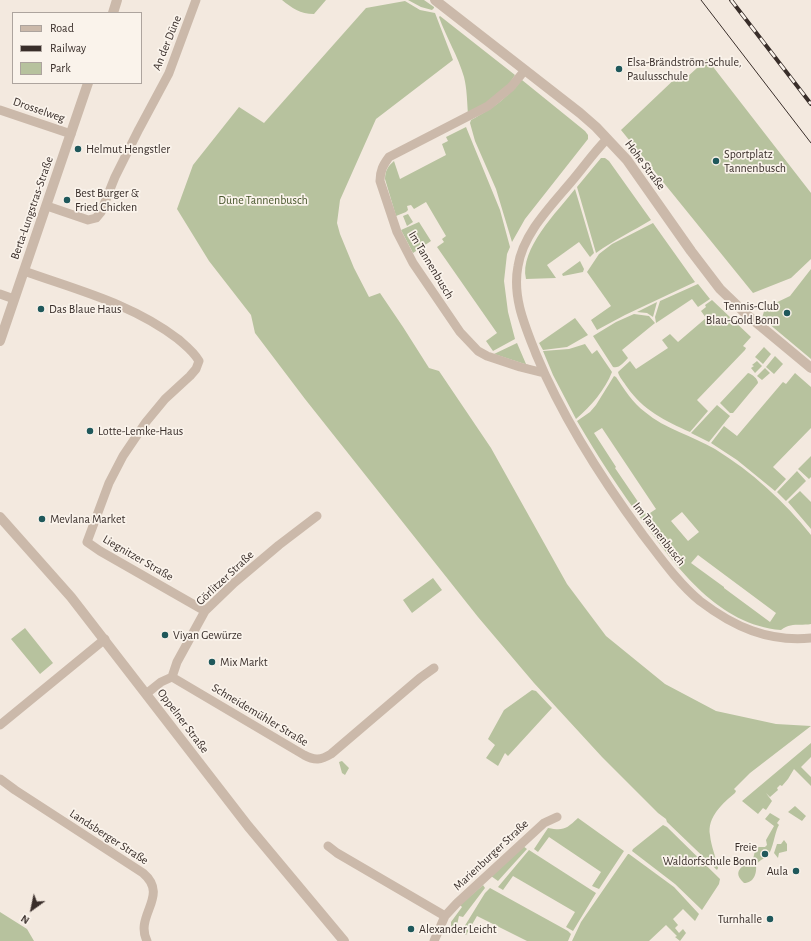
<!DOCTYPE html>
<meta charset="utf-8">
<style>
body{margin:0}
#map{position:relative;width:811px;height:941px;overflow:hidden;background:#f3e9df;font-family:"Alegreya Sans",sans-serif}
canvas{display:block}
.legend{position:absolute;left:12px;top:12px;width:130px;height:72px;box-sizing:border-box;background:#faf3eb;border:1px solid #ada49e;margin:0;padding:5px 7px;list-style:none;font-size:12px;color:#392e2a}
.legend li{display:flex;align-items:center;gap:8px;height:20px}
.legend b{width:20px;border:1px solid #ada49e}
.north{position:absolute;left:12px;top:889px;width:40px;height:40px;-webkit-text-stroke:3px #faf3eb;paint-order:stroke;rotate:213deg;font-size:11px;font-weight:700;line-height:16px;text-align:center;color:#392e2a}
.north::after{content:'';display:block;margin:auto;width:14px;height:18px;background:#392e2a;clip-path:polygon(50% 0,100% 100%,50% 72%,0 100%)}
</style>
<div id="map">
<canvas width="811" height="941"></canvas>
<ul class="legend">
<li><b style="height:5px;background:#cbb9aa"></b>Road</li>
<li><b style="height:5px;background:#392e2a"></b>Railway</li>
<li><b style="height:11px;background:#b7c29e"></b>Park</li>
</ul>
<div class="north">N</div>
</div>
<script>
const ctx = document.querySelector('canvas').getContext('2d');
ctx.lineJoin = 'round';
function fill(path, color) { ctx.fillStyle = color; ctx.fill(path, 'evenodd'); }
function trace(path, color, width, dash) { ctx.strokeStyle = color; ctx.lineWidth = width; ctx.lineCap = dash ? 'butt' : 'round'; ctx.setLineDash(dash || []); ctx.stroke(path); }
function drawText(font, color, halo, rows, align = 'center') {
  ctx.font = font + ' "Alegreya Sans",sans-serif'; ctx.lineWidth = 3.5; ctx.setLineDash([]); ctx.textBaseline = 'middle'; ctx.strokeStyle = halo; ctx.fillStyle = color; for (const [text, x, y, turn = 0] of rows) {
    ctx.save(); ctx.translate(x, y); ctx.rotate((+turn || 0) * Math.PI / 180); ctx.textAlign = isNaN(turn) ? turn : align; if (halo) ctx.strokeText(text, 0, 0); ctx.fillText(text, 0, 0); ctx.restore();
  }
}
fill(new Path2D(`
 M282,0H326L314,14C300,14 292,8 282,0Z
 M408,0H424L434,7V8L432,10L421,7Z
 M405,1L420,10L435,13L453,60L376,119L340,200L337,223L340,234L354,268L369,297L380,293L403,327L429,368L439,371L491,448L567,584L606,636L665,684L716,711L776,724L811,726L750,773L734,789L736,791L735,793C723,803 707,817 710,835C711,846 716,857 718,868L717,870L667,822L666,819L658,813L602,757L534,683L478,617L305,399L255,333L251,315L209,261L177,209L193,165L239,107L264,123L366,8Z
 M440,16L515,75L507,87L497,97L468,114C467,101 467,89 464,77C458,56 446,37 439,17Z
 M707,59L811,193V259L791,278L753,293L621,130L681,73L686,78Z
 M522,80L585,131L588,135V139L525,219L512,242L496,189L475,141L470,123L471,120C495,107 504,100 522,80Z
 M466,127L500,210L510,247L507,254L504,281L508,312L515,339L493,351L486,341L497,333L437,247L444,242L442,239L446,236L426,202L414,209L411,205L407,206L408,210L406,212L396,216L385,179C385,171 388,166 394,161L400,179L446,155L442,144L448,141L446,137Z
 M601,158H605L609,161L651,220C633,231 614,240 596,253L577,187Z
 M575,189L594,253L590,257L579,242L547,265L556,278L526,279C519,249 558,211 575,189Z
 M408,214L413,222L407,226L403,216Z
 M419,222L431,241L413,253L401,230Z
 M653,223L695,282L625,315L597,330L591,320L611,306L587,272L599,254L612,244Z
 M580,261L584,269L583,272L563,276L562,274Z
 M811,269V359L762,318L765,308L790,296Z
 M698,284L710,299L698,307L692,299L656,323L655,317L660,301Z
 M712,300L751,337L743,346L746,348L745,350L697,400L708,411L690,432C665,421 643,410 627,387C624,382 619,377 618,372L630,361L636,369L668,348L662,340L670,334L678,342L706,318L701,311L706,307L705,305Z
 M657,302L653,317L647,313L637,312Z
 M634,314L649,316L655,323L622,350L628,358C624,362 619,369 613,367L593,336L616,322Z
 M575,318L588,335L567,347L543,350L539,343Z
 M517,343L526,364L534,367L494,354Z
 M585,344L592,354L597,350L612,372C605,390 591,406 576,419L553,375L543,351L569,349Z
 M764,347L771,354L763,364L755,357Z
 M775,356L783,364L774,374L766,367Z
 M757,361L762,366L755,373L751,368L754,366L752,365Z
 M765,368L770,373L762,380L757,376Z
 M748,373C752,374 758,379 758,383L733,413H730L720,403Z
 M795,373L811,387V428L773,467L786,479L775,491L737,460L711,443L724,426L737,436L782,383L783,382L786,384Z
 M614,376L616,377C624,389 633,403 645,412C665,429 693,436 715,449C752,472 784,501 811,535V624C799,626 791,622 781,630C719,625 678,569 644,523C620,490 598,457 577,421L590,412L596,405ZM602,428L656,509L647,515L615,468L616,467L594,433ZM682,512L699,532L688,541L671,521ZM698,555L776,613L770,622L724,588V587L691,563Z
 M717,405L730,416L709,442L691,433Z
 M811,456V477L809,479L798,469Z
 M797,471L806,481L786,501L777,492Z
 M800,491L811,502V529L788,502Z
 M433,578L442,590L412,613L403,600Z
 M25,628L53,663L40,674L11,639Z
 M532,690L536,691L552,708L508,756L505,753L498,766L486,758L495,745L488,739L504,710Z
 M811,743V757L801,767L811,777V786L794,769L788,779L782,786L780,785L777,788L778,790L770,797L766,793L772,801L766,810L763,808L758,814L742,801Z
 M342,761L349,768L345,775L342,773L339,762Z
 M795,806L806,816L802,821L788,812Z
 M770,813L780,819L777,823L779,825C775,831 773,850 768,855C765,859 760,859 756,865C757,873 754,883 744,883C731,871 743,866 753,859L756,847H765L767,845L766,840L774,826L765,819Z
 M578,818L624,851L599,889L592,886L601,872L549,837L538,852L534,849L548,828C564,831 566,829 578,818Z
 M663,825L667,827L720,879L719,884L702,910L675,884L632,851L633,849Z
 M784,840L787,844V851L779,853L778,858L774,853L777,844H781Z
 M523,846L527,849L498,881L491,876Z
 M529,850L596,893L573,931L566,927L575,912L513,876L503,890L498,887Z
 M628,854H629L674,887L699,914L695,921L683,909L673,919L678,925L675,928L679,933L683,929L686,933L680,941L675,937L677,936L666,925L649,941H572L581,922Z
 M483,885L485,888L463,917L459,916L457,925L455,929L451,927V922L462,907L460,905Z
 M490,888L568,931L571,934L568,941H527L477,916L466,935L461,932L485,893Z
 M0,912L27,929L34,941H0Z`), '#b7c29e');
trace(new Path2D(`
 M525,70L511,87L488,106L389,157C383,165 380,171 380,181L397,232L413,263L460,332L478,351L487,356L520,367L544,373
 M0,110L71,134
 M607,139C594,152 583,168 571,182C550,207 523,234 518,266C512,297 525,326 536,354C563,419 601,478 643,535C660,557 678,583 700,601C734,627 768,642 811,638
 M47,206L88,220L96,218L101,212L115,177L139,129L169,73L196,0
 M24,271C77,290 133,304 178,339C186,346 194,352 199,361L196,369L190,376L165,399L146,422L123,456L109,483L87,542L100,551L205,611
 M0,294L14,299
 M172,677L177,662L205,611L234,583L279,545L317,516
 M146,694L161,682L172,677L304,755C315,761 321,760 331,754L420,678L434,668
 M0,725L105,639
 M0,779L15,790L143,873C170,896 134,915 147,941
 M328,846L337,853L445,916
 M434,941L445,916L457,903L544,823L557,817`), '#cbb9aa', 9);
trace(new Path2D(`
 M435,0L580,113L596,127L627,160L691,251L720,289L746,314L811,368
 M113,13L117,0
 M0,341L88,83
 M0,517L71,597L248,826L344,941`), '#cbb9aa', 10);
trace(new Path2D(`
 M701,0L811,143`), '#392e2a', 1);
const rail = new Path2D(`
 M731,0L811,104`);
trace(rail, '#392e2a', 4);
trace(rail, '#faf3eb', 2.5, [8]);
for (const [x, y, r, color] of [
 [619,69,4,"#1f585b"],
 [78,149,4,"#1f585b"],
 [716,161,4,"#1f585b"],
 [67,200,4,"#1f585b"],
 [41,309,4,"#1f585b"],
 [787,313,4,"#1f585b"],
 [90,431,4,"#1f585b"],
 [42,519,4,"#1f585b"],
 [165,635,4,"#1f585b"],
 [212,662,4,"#1f585b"],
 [765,854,4,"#1f585b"],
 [796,871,4,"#1f585b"],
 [770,919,4,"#1f585b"],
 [411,929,4,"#1f585b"]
]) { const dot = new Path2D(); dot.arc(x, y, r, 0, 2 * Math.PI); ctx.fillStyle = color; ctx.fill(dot); trace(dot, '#faf3eb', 1.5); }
drawText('12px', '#392e2a', '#faf3eb', [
 ["An der Düne",167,43,-68],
 ["Drosselweg",39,110,19],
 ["Hohe Straße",645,165,53],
 ["Berta-Lungstras-Straße",32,208,-71],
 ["Im Tannenbusch",431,265,59],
 ["Im Tannenbusch",659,534,52],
 ["Liegnitzer Straße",138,558,30],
 ["Görlitzer Straße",225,578,-43],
 ["Schneidemühler Straße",260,715,31],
 ["Oppelner Straße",183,721,53],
 ["Landsberger Straße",109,837,33],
 ["Marienburger Straße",491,855,-43]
]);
drawText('12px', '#392e2a', '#faf3eb', [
 ["Elsa-Brändström-Schule,",627,62],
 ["Paulusschule",627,76],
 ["Helmut Hengstler",86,149],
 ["Sportplatz",724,154],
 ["Tannenbusch",724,168],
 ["Best Burger &",75,193],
 ["Fried Chicken",75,207],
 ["Tennis-Club",779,306,"right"],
 ["Blau-Gold Bonn",779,320,"right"],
 ["Das Blaue Haus",49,309],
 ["Lotte-Lemke-Haus",98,431],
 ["Mevlana Market",50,519],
 ["Viyan Gewürze",173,635],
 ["Mix Markt",220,662],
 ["Freie",757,847,"right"],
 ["Waldorfschule Bonn",757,861,"right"],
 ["Aula",788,871,"right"],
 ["Turnhalle",762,919,"right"],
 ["Alexander Leicht",419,929]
], 'left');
drawText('12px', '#48572d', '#faf3eb', [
 ["Düne Tannenbusch",263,200]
]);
</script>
